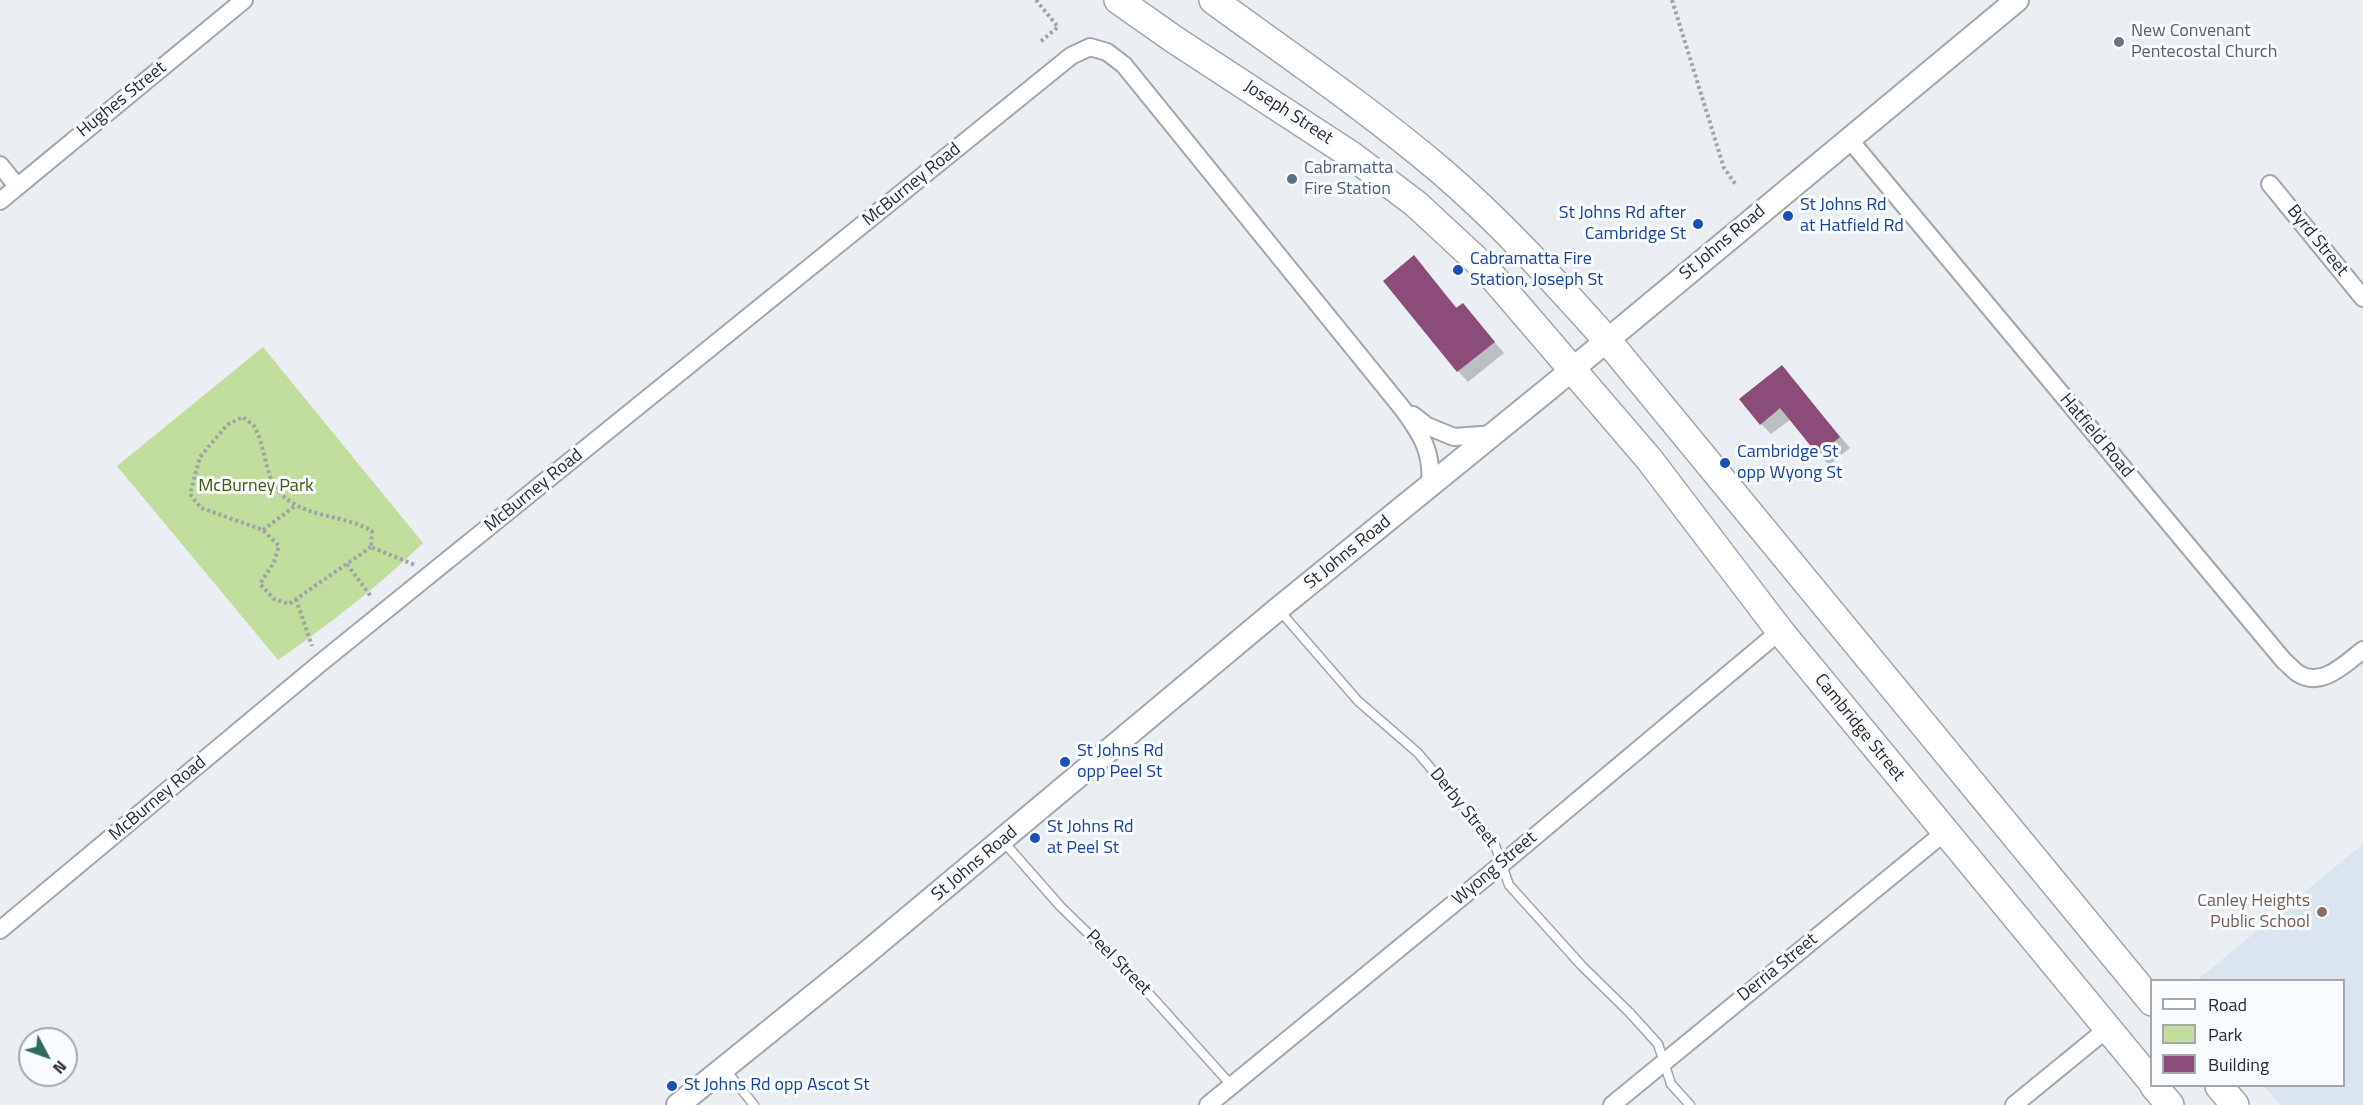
<!DOCTYPE html>
<style>
body{margin:0}
#map{position:relative;width:2363px;height:1105px;overflow:hidden;background:#eaeef3;font-family:"Titillium Web",sans-serif}
canvas{display:block}
.legend{position:absolute;left:2150px;top:979px;width:195px;height:108px;box-sizing:border-box;background:#f9fcfe;border:2px solid #a6a8aa;margin:0;padding:8px 10px;list-style:none;font-size:18px;color:#2a2b2d}
.legend li{display:flex;align-items:center;gap:12px;height:30px}
.legend b{width:30px;border:2px solid #a6a8aa}
.north{position:absolute;left:18px;top:1027px;width:60px;height:60px;box-sizing:border-box;background:#f9fcfe;border:2px solid #a6a8aa;border-radius:50%;rotate:131deg;font-size:16px;font-weight:700;line-height:24px;text-align:center;color:#2a2b2d}
.north::after{content:'';display:block;margin:auto;width:21px;height:27px;background:#2d6d5a;clip-path:polygon(50% 0,100% 100%,50% 72%,0 100%)}
</style>
<div id="map">
<canvas width="2363" height="1105"></canvas>
<ul class="legend">
<li><b style="height:8px;background:#fff"></b>Road</li>
<li><b style="height:16px;background:#c2de9c"></b>Park</li>
<li><b style="height:16px;background:#8b4c78"></b>Building</li>
</ul>
<div class="north">N</div>
</div>
<script>
const ctx = document.querySelector('canvas').getContext('2d');
ctx.lineJoin = 'round';
function fill(path, color) { ctx.fillStyle = color; ctx.fill(path, 'evenodd'); }
function trace(path, color, width, dash) { ctx.strokeStyle = color; ctx.lineWidth = width; ctx.lineCap = dash ? 'butt' : 'round'; ctx.setLineDash(dash || []); ctx.stroke(path); }
function drawText(font, color, halo, rows, align = 'center') {
  ctx.font = font + ' "Titillium Web",sans-serif'; ctx.lineWidth = 6; ctx.setLineDash([]); ctx.textBaseline = 'middle'; ctx.strokeStyle = halo; ctx.fillStyle = color; for (const [text, x, y, turn = 0] of rows) {
    ctx.save(); ctx.translate(x, y); ctx.rotate((+turn || 0) * Math.PI / 180); ctx.textAlign = isNaN(turn) ? turn : align; if (halo) ctx.strokeText(text, 0, 0); ctx.fillText(text, 0, 0); ctx.restore();
  }
}
fill(new Path2D(`
 M2363,844V1105H2281L2264,1086H2344V980H2197Z`), '#dae4ee');
fill(new Path2D(`
 M263,347L423,543C379,586 328,625 278,660L117,466Z`), '#c2de9c');
fill(new Path2D(`
 M1424,268L1458,309L1463,305L1504,353L1468,382L1458,371Z
 M1782,367L1850,448L1829,465L1791,419L1771,434L1761,424Z`), '#0003');
fill(new Path2D(`
 M1414,255L1456,308L1463,303L1495,342L1457,372L1383,281Z
 M1782,365L1840,437L1818,455L1780,408L1760,425L1739,399Z`), '#8b4c78');
const service = new Path2D(`
 M1279,610L1358,701L1418,753L1495,845L1509,885L1582,966L1629,1012L1658,1044L1671,1084L1690,1105
 M1003,841L1060,906L1143,987L1232,1086
 M724,1068L754,1105`);
const minor = new Path2D(`
 M1849,139L2284,661C2289,665 2294,671 2299,674C2322,688 2346,663 2363,650
 M0,165L17,186
 M2270,184L2363,298
 M0,201L244,0
 M1413,415L1427,426L1454,437L1495,434
 M0,930L318,665L1071,56L1090,47L1107,52L1124,65L1402,408C1422,435 1433,452 1430,487
 M1208,1105L1502,864L1780,631
 M1612,1105L1945,832
 M2014,1105L2107,1029`);
const secondary = new Path2D(`
 M678,1105L864,955L1278,609L1551,387L2017,0`);
const trunk = new Path2D(`
 M1118,0L1175,40L1351,155L1416,204L1486,269L1649,459L1780,631L2152,1082
 M1213,0C1290,56 1368,109 1440,170C1501,222 1554,281 1607,340L2152,1002
 M2154,1086L2170,1105
 M2219,1086L2235,1105`);
trace(service, '#a2a7ab', 11);
trace(minor, '#a2a7ab', 20);
trace(secondary, '#a2a7ab', 26);
trace(trunk, '#a2a7ab', 30);
trace(new Path2D(`
 M1036,0L1058,27L1040,42
 M1672,0L1724,168L1736,185
 M263,530L295,506
 M371,547L289,604L274,599L260,584L274,562L279,546L263,530L201,508L190,494L200,457L227,425L243,417C246,420 251,423 254,426C265,444 264,470 276,488C299,519 341,513 372,531L371,547L415,565
 M347,564L372,598
 M296,599L312,646`), '#a2a4a8', 4, [3, 3]);
trace(service, '#fff', 8);
trace(minor, '#fff', 16);
trace(secondary, '#fff', 22);
trace(trunk, '#fff', 27);
for (const [x, y, r, color] of [
 [2119,42,6,"#6b7280"],
 [1292,179,6,"#5c6f8a"],
 [1788,216,6,"#1a4fb4"],
 [1698,224,6,"#1a4fb4"],
 [1458,270,6,"#1a4fb4"],
 [1725,463,6,"#1a4fb4"],
 [1065,762,6,"#1a4fb4"],
 [1035,838,6,"#1a4fb4"],
 [2322,912,6,"#8d6e63"],
 [672,1086,6,"#1a4fb4"]
]) { const dot = new Path2D(); dot.arc(x, y, r, 0, 2 * Math.PI); ctx.fillStyle = color; ctx.fill(dot); trace(dot, '#f9fcfe', 2); }
drawText('18px', '#5b616d', '#f9fcfe', [
 ["New Convenant",2131,32],
 ["Pentecostal Church",2131,53]
], 'left');
drawText('18px', '#2a2b2d', '#f9fcfe', [
 ["Hughes Street",122,100,-39],
 ["Joseph Street",1288,113,33],
 ["McBurney Road",912,185,-39],
 ["Byrd Street",2317,241,51],
 ["St Johns Road",1723,243,-40],
 ["Hatfield Road",2096,436,50],
 ["McBurney Road",534,491,-39],
 ["St Johns Road",1348,553,-39],
 ["Cambridge Street",1859,728,51],
 ["McBurney Road",158,799,-40],
 ["Derby Street",1463,808,51],
 ["St Johns Road",975,864,-40],
 ["Wyong Street",1495,869,-40],
 ["Peel Street",1118,963,45],
 ["Derria Street",1778,968,-39]
]);
drawText('18px', '#4e5e75', '#f9fcfe', [
 ["Cabramatta",1304,169],
 ["Fire Station",1304,190]
], 'left');
drawText('18px', '#164399', '#f9fcfe', [
 ["St Johns Rd",1800,206],
 ["at Hatfield Rd",1800,227],
 ["St Johns Rd after",1686,214,"right"],
 ["Cambridge St",1686,235,"right"],
 ["Cabramatta Fire",1470,260],
 ["Station, Joseph St",1470,281],
 ["Cambridge St",1737,453],
 ["opp Wyong St",1737,474],
 ["St Johns Rd",1077,752],
 ["opp Peel St",1077,773],
 ["St Johns Rd",1047,828],
 ["at Peel St",1047,849],
 ["St Johns Rd opp Ascot St",684,1086]
], 'left');
drawText('18px', '#405a08', '#f9fcfe', [
 ["McBurney Park",256,487]
]);
drawText('18px', '#785e54', '#f9fcfe', [
 ["Canley Heights",2310,902],
 ["Public School",2310,923]
], 'right');
</script>
